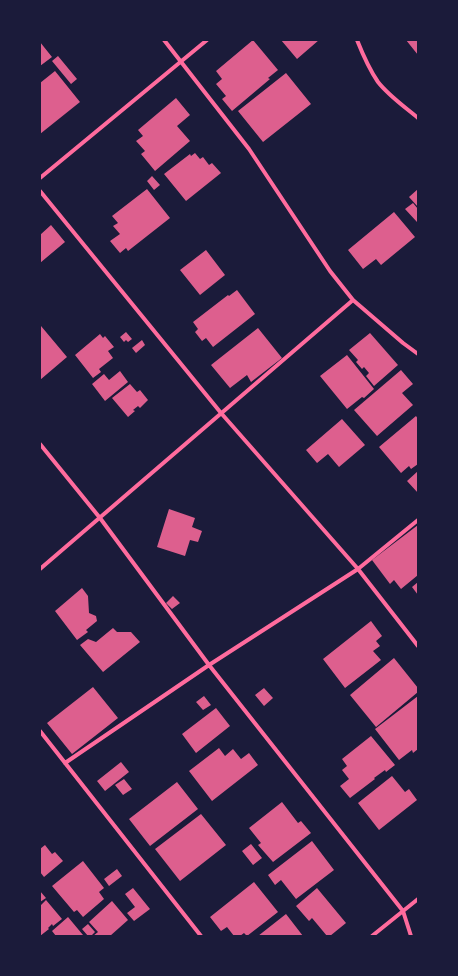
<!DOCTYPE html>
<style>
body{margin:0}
#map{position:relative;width:458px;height:976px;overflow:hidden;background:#1b1b3a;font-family:"Varela Round",sans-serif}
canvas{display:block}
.frame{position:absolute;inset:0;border:41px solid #1b1b3a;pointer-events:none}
</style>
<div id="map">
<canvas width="458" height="976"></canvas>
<div class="frame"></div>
</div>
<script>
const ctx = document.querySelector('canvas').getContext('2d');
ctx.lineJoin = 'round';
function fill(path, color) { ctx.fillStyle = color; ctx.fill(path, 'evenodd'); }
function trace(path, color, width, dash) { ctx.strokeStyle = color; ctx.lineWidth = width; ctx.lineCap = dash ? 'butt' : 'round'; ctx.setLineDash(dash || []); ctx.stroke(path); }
fill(new Path2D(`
 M253,40L278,70L268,78L270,79L232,111L222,99L226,96L216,84L222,79L216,71Z
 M281,40H319L297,59Z
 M406,40H418V55Z
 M40,42L52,57L40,66Z
 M58,56L77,79L71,84L52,61Z
 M55,71L80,102L40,134V83Z
 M286,73L311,104L263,142L238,111Z
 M176,98L190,115L177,126L190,141L155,171L141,154L145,151L136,141L143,136L138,130Z
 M195,153L200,159L203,157L209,165L212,163L221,173L186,201L164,174L190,154L191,156Z
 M152,176L160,185L154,190L147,181Z
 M147,189L170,218L128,251L126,248L120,253L110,241L120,234L113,226L118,223L112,216Z
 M418,189V207L409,197Z
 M413,203L418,209V221L417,222L405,209Z
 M394,212L415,237L381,265L376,259L363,269L348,250Z
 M51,225L65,242L40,263V235Z
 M206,250L225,275L200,295L180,270Z
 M237,290L255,314L213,347L206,338L202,341L195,332L198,329L193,322L228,295L229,296Z
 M41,326L67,357L40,380V327Z
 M258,328L282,358L251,382L247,375L230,388L211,365Z
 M126,332L132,339L128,342L126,340L124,342L120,337Z
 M370,333L398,365L374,386L366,376L369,373L364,367L362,369L356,362L358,360L349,350Z
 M100,334L103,338L105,336L114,347L108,351L113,358L99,369L101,372L93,378L75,355Z
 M142,340L145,345L136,353L132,348Z
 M347,355L374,389L364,398L362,397L347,409L320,376Z
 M401,370L413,384L402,393L413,405L377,436L354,410Z
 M120,371L128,382L105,401L92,384L104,374L109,380Z
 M130,384L137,392L140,390L148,400L140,408L138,406L133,410L135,411L128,417L112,398Z
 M416,416L418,419V464L411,469L409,466L401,473L379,447Z
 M342,419L365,445L339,467L328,454L317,463L306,450Z
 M418,471V493L407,481Z
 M169,509L195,518L192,527L202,531L198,542L190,540L185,556L157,547Z
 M418,525V575L401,589L394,580L390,584L372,560Z
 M418,582V595L412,587Z
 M82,588L88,596L89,613L96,616L97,621L86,630L88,632L77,640L55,611Z
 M173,596L180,603L172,609L166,603Z
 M371,621L382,636L376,641L380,646L373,651L381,660L345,688L323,659Z
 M113,628L117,632H131L140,642L103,672L80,645L88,639L96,642Z
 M394,658L418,688V692L376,727L350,695Z
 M93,687L118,718L72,754L47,723Z
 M264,688L273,698L264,706L255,695Z
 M204,696L211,705L203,710L196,702Z
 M418,696V749L413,753L412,750L399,760L375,729Z
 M216,708L230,726L196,753L182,734Z
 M371,736L395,765L386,772L385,770L374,778L375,779L350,798L340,786L349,779L342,770L347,766L342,759Z
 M219,748L225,756L233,749L241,759L249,753L258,765L212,801L189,771Z
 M121,762L129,772L105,791L97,781Z
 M392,776L405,792L409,789L417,800L379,830L358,803Z
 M124,779L132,789L123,795L115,785Z
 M177,782L198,809L150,846L129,819Z
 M282,802L298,823L301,821L311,833L273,862L258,845L261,843L249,828Z
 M201,814L226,845L180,881L155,849Z
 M312,841L334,870L296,899L281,880L275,885L268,875Z
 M251,844L262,858L253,865L242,851Z
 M45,845L52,854L55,852L63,861L44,877L40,872V849Z
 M83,861L104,888L99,892L104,899L83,917L77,910L74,912L52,886Z
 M117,869L122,876L109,886L104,879Z
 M254,882L278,912L247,936L244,933L240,936H234L227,927L221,931L210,917Z
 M133,888L150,909L134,921L127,913L135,907L125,894Z
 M317,888L346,923L330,936H327L312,918L309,921L296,906Z
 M40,891L46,898L40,902Z
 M46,900L62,919L53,926L52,924L48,928L49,929L40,936V906Z
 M112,901L128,920L110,936H93L98,932L89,922Z
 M286,914L303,936H258Z
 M68,917L83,935L82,936H73L72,935L70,936H56L52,931Z
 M88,924L95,932L91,936H88L82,929Z`), '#dd5f8e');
trace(new Path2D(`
 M164,40L249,149L330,271L353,300L403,343L418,354
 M357,40C363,55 369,69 378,82C389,96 405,107 418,118
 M40,178L207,40
 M40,191L221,413L358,569L418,646
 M40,444L100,518L209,665L403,911L411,936
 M40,569L353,300
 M40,731L201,936
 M65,763L209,665L358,569L418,520
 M372,936L418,899`), '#ff6b9d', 4);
</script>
